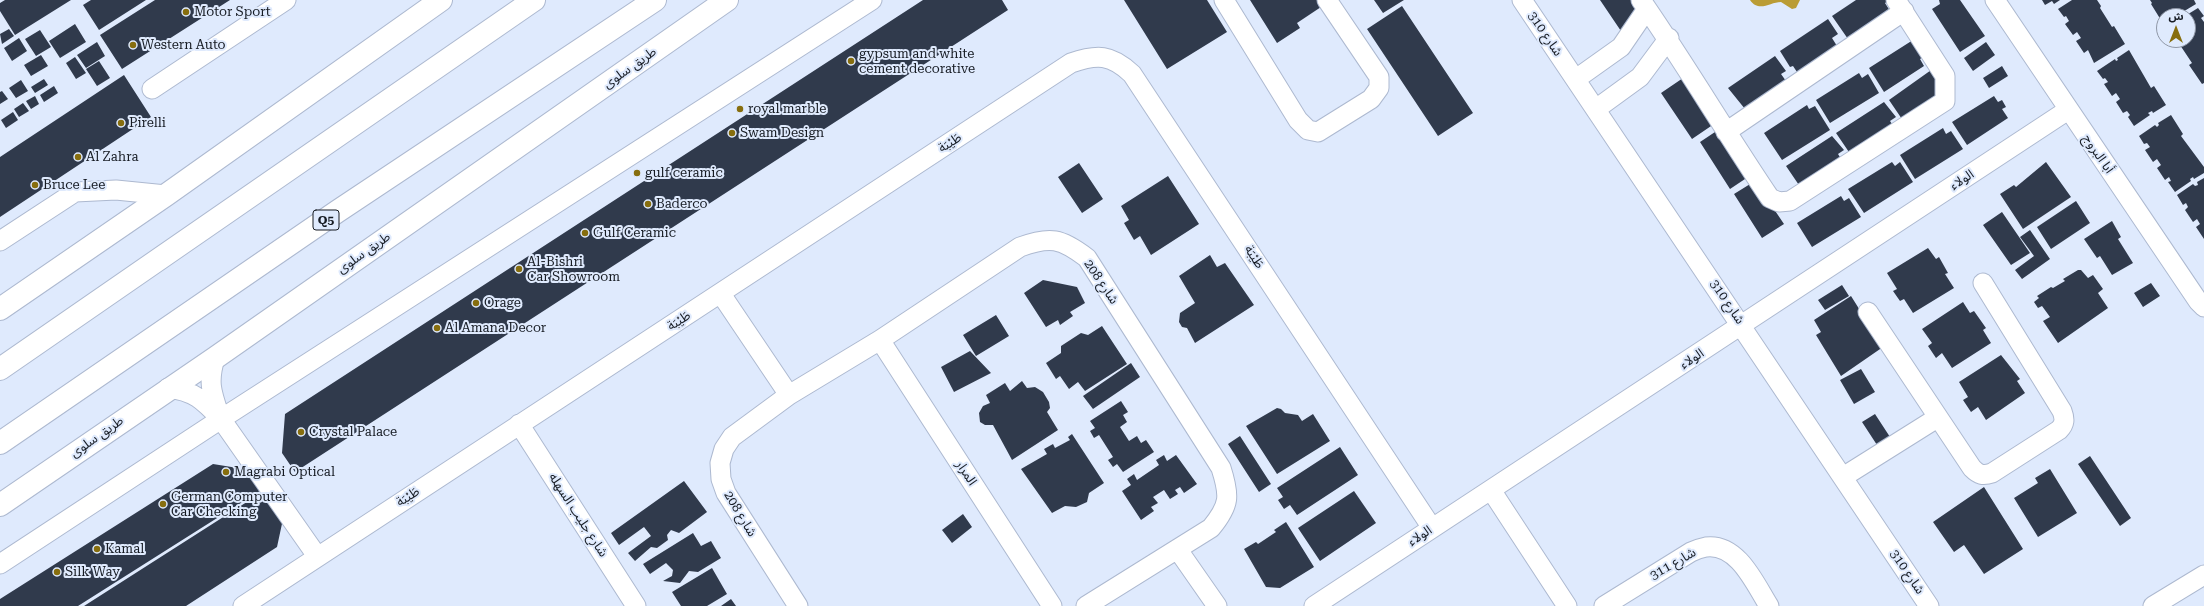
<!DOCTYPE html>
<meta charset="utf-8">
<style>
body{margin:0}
#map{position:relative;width:2204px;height:606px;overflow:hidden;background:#dfeafd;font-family:"Roboto Serif","Noto Sans Arabic",serif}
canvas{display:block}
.north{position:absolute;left:2156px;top:8px;width:40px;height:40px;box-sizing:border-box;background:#dfeafd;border:1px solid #8f97a6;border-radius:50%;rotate:0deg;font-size:11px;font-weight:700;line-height:16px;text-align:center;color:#161b23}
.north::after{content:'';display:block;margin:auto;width:14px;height:18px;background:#876e0e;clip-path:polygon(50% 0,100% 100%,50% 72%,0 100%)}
</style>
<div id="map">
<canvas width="2204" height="606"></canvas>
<div class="north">ش</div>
</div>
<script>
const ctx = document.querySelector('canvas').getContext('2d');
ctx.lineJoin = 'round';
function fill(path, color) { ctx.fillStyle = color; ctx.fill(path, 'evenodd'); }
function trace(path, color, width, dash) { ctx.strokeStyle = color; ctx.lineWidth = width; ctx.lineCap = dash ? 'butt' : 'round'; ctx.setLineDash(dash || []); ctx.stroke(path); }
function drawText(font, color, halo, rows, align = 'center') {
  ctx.font = font + ' "Roboto Serif","Noto Sans Arabic",serif'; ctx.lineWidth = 4; ctx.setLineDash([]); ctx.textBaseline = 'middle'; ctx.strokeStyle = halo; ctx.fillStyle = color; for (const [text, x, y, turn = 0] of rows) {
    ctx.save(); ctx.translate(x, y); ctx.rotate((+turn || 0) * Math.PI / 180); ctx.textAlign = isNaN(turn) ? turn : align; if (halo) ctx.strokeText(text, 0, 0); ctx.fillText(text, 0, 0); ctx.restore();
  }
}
fill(new Path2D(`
 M1750,0H1800L1796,8L1792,9L1781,2C1770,2 1759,13 1750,0Z`), '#ba9c35');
fill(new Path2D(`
 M5,0H71L15,35L0,11V3Z
 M91,0H146L99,30L83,5Z
 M155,0H230L122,69L100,35Z
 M923,0H1002L1008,10L295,472L282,453L285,414Z
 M1124,0H1207L1227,32L1167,69Z
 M1250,0H1325L1327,3L1297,23L1300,28L1277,43Z
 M1374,0H1404L1383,13Z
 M1600,0H1633L1646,19L1623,34Z
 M1856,0H1890L1885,3L1890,11L1848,39L1832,16Z
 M1960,0L1985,36L1960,52L1932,9L1940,4L1939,0Z
 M2042,0H2060L2054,4L2052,1L2045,5Z
 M2072,0H2097L2101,6L2100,8L2112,27L2114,26L2125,44L2094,63L2088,50L2084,53L2076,41L2081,38L2077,32L2073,35L2065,24L2069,21L2066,16L2064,17L2058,9Z
 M2150,0H2194L2196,4L2176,16H2164V25L2151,4L2152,3Z
 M1402,6L1473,113L1438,136L1367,29Z
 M2198,8L2204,16L2201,18L2204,22V83L2202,84L2189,65L2192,63L2180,45L2178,46L2174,40H2188V16H2185Z
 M1828,19L1838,34L1832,38L1837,46L1797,72L1793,66L1790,67L1780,51Z
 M75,24L86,42L60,58L49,41Z
 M9,29L14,36L2,44L0,34Z
 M40,30L51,47L36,56L25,39Z
 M19,38L27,51L12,61L4,48Z
 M1913,40L1927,54L1920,59L1924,66L1884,92L1869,68Z
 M97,42L105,56L86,68L77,55Z
 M1986,42L1995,55L1973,71L1964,58Z
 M2129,50L2151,88L2154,86L2166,105L2153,113L2152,111L2148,113L2150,115L2134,126L2128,117L2130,115L2127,111L2123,113L2116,102L2120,99L2116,93L2112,96L2104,84L2108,82L2105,78L2103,79L2097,71L2115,59L2116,61L2118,60L2117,58Z
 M41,55L48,66L31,76L24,65Z
 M1775,56L1786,71L1781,74L1786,81L1745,109L1728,88Z
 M75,57L86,73L76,79L66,63Z
 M99,61L110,78L97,86L86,69Z
 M2002,66L2008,76L1989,88L1983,78Z
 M1934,68L1948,95L1906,125L1889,100Z
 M1859,73L1862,78L1868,74L1879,93L1830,123L1816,100Z
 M124,75L151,117L0,217V157Z
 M1686,76L1717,122L1692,139L1661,93Z
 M44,79L48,85L35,93L31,87Z
 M21,80L28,91L16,98L9,88Z
 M54,86L58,93L44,102L40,95Z
 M2,91L8,99L0,104V92Z
 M35,96L39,104L31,109L26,101Z
 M1994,96L1998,102L2002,100L2006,107L2002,109L2008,118L1967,145L1952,122Z
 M1884,102L1896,117L1890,121L1896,130L1853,158L1836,133Z
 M23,103L29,111L19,117L14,109Z
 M1807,105L1809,109L1815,106L1830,130L1782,160L1764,133Z
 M13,112L18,120L6,128L1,120Z
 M2171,115L2183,134L2181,136L2204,167V173L2194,179L2193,177L2190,179L2191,181L2175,192L2168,182L2171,181L2169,177L2165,180L2157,168L2161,165L2157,159L2153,162L2145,150L2150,147L2147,143L2144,144L2139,136L2155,125L2157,127L2159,125L2158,123Z
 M1721,128L1751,175L1730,189L1700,142Z
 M1943,128L1946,134L1951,131L1963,149L1915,179L1900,155Z
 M1832,136L1844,150L1838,154L1843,162L1803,191L1786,166Z
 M1892,162L1895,166L1900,162L1913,182L1864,213L1848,189Z
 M2046,162L2071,197L2023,229L2000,194L2014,185L2016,187Z
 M1079,163L1103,199L1082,213L1058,177Z
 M1168,176L1199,224L1151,255L1140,236L1134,240L1124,223L1129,220L1121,206Z
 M2204,178V239L2196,227L2200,224L2197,219L2193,222L2185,210L2188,207L2186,203L2183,205L2177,195L2193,184L2195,186L2198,185L2197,182Z
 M1755,181L1784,224L1762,238L1734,194Z
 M1841,196L1844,201L1849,198L1861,217L1812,247L1797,223Z
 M2076,201L2090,223L2051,249L2037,227Z
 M2002,212L2030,253L2011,265L1983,225Z
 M2112,221L2121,237L2118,239L2133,263L2112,275L2100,256L2097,258L2084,239Z
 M2030,230L2050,259L2022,279L2015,270L2034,256L2020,237Z
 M1928,248L1936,259L1939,257L1948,273L1945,274L1954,288L1913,313L1904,299L1900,301L1893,291L1897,289L1887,273Z
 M1210,255L1217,267L1225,263L1254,305L1195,343L1187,328L1182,327L1179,322L1180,313L1195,303L1179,276Z
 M2078,270H2081L2088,278L2093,275L2103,289L2098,293L2108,308L2058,343L2043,321L2050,317L2042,306L2038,308L2034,302L2039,298L2037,296L2051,287L2053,288L2065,281L2063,279Z
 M1043,280L1077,287L1085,303L1070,312L1073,316L1060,325L1058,320L1046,327L1024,293Z
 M2151,283L2160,296L2143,307L2134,293Z
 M1842,285L1849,296L1825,310L1818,300Z
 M1851,296L1883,347L1841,376L1816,335L1821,332L1814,320Z
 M1963,302L1970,313L1974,311L1986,328L1983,330L1991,343L1952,368L1942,353L1936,358L1928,346L1932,343L1922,329Z
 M996,315L1009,336L976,356L963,335Z
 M1102,326L1127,364L1085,391L1078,382L1069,389L1060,376L1056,379L1046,363L1061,353V346L1081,333L1088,335Z
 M970,351L991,373L954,392L941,367Z
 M2001,355L2020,379L2017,381L2025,393L1986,420L1978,407L1971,412L1963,400L1968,397L1959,382Z
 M1131,363L1140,377L1093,409L1083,396Z
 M1861,369L1875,392L1854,404L1840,380Z
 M1022,381L1027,388L1035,387L1043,392L1049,402L1050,408L1047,412L1058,430L1012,460L993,425H985L980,422L979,413L983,406L990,403L986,395L1005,383L1010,391Z
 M1121,401L1128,412L1123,415L1127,422L1120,427L1129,441L1137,436L1141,443L1146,440L1154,452L1123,472L1117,464L1113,467L1108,460L1113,457L1099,435L1094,438L1090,431L1095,428L1090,421Z
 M1277,408L1281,409L1285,413L1298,415L1302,421L1313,414L1330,441L1277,474L1246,426Z
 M1875,414L1890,437L1877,445L1862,422Z
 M1072,434L1104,483L1089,493L1087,502L1076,507L1065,506L1052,513L1021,469L1047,454L1044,449L1053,444L1055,448L1070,440L1068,437Z
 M1240,436L1271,484L1259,492L1228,444Z
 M1340,447L1358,475L1297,515L1290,505L1284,509L1278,500L1283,497L1277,488Z
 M1164,455L1167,461L1176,455L1197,484L1184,493L1180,487L1175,490L1178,494L1170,499L1164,490L1153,497L1158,503L1151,507L1154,511L1141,520L1122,491L1131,485L1127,479L1134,474L1137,480L1159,465L1156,460Z
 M2090,456L2131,518L2120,526L2078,464Z
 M213,464L250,470L263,489L78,606H0V599Z
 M2050,469L2077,513L2038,537L2014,498L2038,483L2035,478Z
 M684,481L707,512L679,533L671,530L667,535L668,540L657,548L651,547L635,561L628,553L651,536L644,527L619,545L611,533Z
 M1984,487L2023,549L1984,574L1964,545L1954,552L1933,522Z
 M264,491L283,519L277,547L186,606H84Z
 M1354,491L1376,523L1320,561L1298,528Z
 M963,514L972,527L952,543L942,530Z
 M1286,522L1314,567L1280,588L1266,587L1244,549L1256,542L1258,544L1276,532L1274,530Z
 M693,533L701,546L711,541L721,558L698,572L689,571L680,583L663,581L672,576L673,570L666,563L650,574L643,564Z
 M712,568L727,594L707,606H681L672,592Z
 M731,599L736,606H721Z`), '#303a4c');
const minor = new Path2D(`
 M1224,0L1298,120L1308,130L1318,132L1371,99L1379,88V77L1327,0
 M1522,0L1929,606
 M1641,0C1686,65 1726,133 1770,198L1779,202L1790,201L1945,101V76L1896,0
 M1995,0L2198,301L2204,307
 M1576,79L1621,47L1647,9
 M152,89L286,0
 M1596,109L1640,77L1669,38
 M1726,132L1904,11
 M0,241L75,192L116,190L166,195
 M721,294L789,395
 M1868,312L1972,468C1979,475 1983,476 1992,473L2059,430C2065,424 2065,419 2062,411L1983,283
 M880,340L1052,606
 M215,358C208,381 211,391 219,414
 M168,388C194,391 203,400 221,419L317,556
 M519,424L636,606
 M1843,477L1937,418
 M1491,490L1567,606
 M1178,550L1217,606
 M0,564L221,419L872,0
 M243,606L1071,63C1097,54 1111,54 1132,74L1432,528
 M798,606L726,493L721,479L720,463L724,449L732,437L789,395L880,340L1020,247C1050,236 1061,238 1087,258L1221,468C1230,496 1230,505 1211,528L1086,606
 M1314,606L2068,110
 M1604,606L1691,552C1695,550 1701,548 1706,547C1738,543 1755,584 1769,606
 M2153,606L2204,575`);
const major = new Path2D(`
 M0,309L166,195L441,0
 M0,505L215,358L727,0`);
const highway = new Path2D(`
 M0,369L534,0
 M0,443L338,211L655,0`);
trace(minor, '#adb9d0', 21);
trace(major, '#adb9d0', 24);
trace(highway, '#adb9d0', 24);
trace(minor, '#fff', 19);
trace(major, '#fff', 22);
trace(highway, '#fff', 22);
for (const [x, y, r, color] of [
 [186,12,4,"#876e0e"],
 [133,45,4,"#876e0e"],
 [851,61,4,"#876e0e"],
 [740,109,4,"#876e0e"],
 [121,123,4,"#876e0e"],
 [732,133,4,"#876e0e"],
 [78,157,4,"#876e0e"],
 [637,173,4,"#876e0e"],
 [35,185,4,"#876e0e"],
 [648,204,4,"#876e0e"],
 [585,233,4,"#876e0e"],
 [519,269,4,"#876e0e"],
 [476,303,4,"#876e0e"],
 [437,328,4,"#876e0e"],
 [301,432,4,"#876e0e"],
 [226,472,4,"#876e0e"],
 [163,504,4,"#876e0e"],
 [97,549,4,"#876e0e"],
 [57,572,4,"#876e0e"]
]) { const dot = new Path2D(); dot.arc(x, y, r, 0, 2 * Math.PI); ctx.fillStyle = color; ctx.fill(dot); trace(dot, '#dfeafd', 1.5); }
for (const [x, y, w] of [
 [326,220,26]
]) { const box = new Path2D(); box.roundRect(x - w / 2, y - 10, w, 20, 3); ctx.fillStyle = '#dfeafd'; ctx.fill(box); trace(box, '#161b23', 1); }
drawText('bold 12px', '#161b23', null, [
 ["Q5",326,220]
]);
drawText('13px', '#161b23', '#dfeafd', [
 ["Motor Sport",194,12],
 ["Western Auto",141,45],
 ["gypsum and white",859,54],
 ["cement decorative",859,69],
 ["royal marble",748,109],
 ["Pirelli",129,123],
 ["Swam Design",740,133],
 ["Al Zahra",86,157],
 ["gulf ceramic",645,173],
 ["Bruce Lee",43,185],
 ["Baderco",656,204],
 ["Gulf Ceramic",593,233],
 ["Al-Bishri",527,262],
 ["Car Showroom",527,277],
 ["Orage",484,303],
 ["Al Amana Decor",445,328],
 ["Crystal Palace",309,432],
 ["Magrabi Optical",234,472],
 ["German Computer",171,497],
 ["Car Checking",171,512],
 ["Kamal",105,549],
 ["Silk Way",65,572]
], 'left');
drawText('13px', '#161b23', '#dfeafd', [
 ["شارع 310",1545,34,56],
 ["طريق سلوى",630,68,-35],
 ["طَيْبَة",950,143,-33],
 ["أبا البروج",2098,154,56],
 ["الولاء",1962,180,-33],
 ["طريق سلوى",364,253,-35],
 ["طَيْبَة",1254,257,57],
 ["شارع 208",1101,282,56],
 ["شارع 310",1727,302,56],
 ["طَيْبَة",679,321,-33],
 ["الولاء",1692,359,-33],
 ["طريق سلوى",97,437,-35],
 ["المرار",966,473,57],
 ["طَيْبَة",408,497,-33],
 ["شارع 208",740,514,59],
 ["شارع جليب السهله",578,515,57],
 ["الولاء",1420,536,-33],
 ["شارع 311",1673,564,-30],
 ["شارع 310",1907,572,56]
]);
</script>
